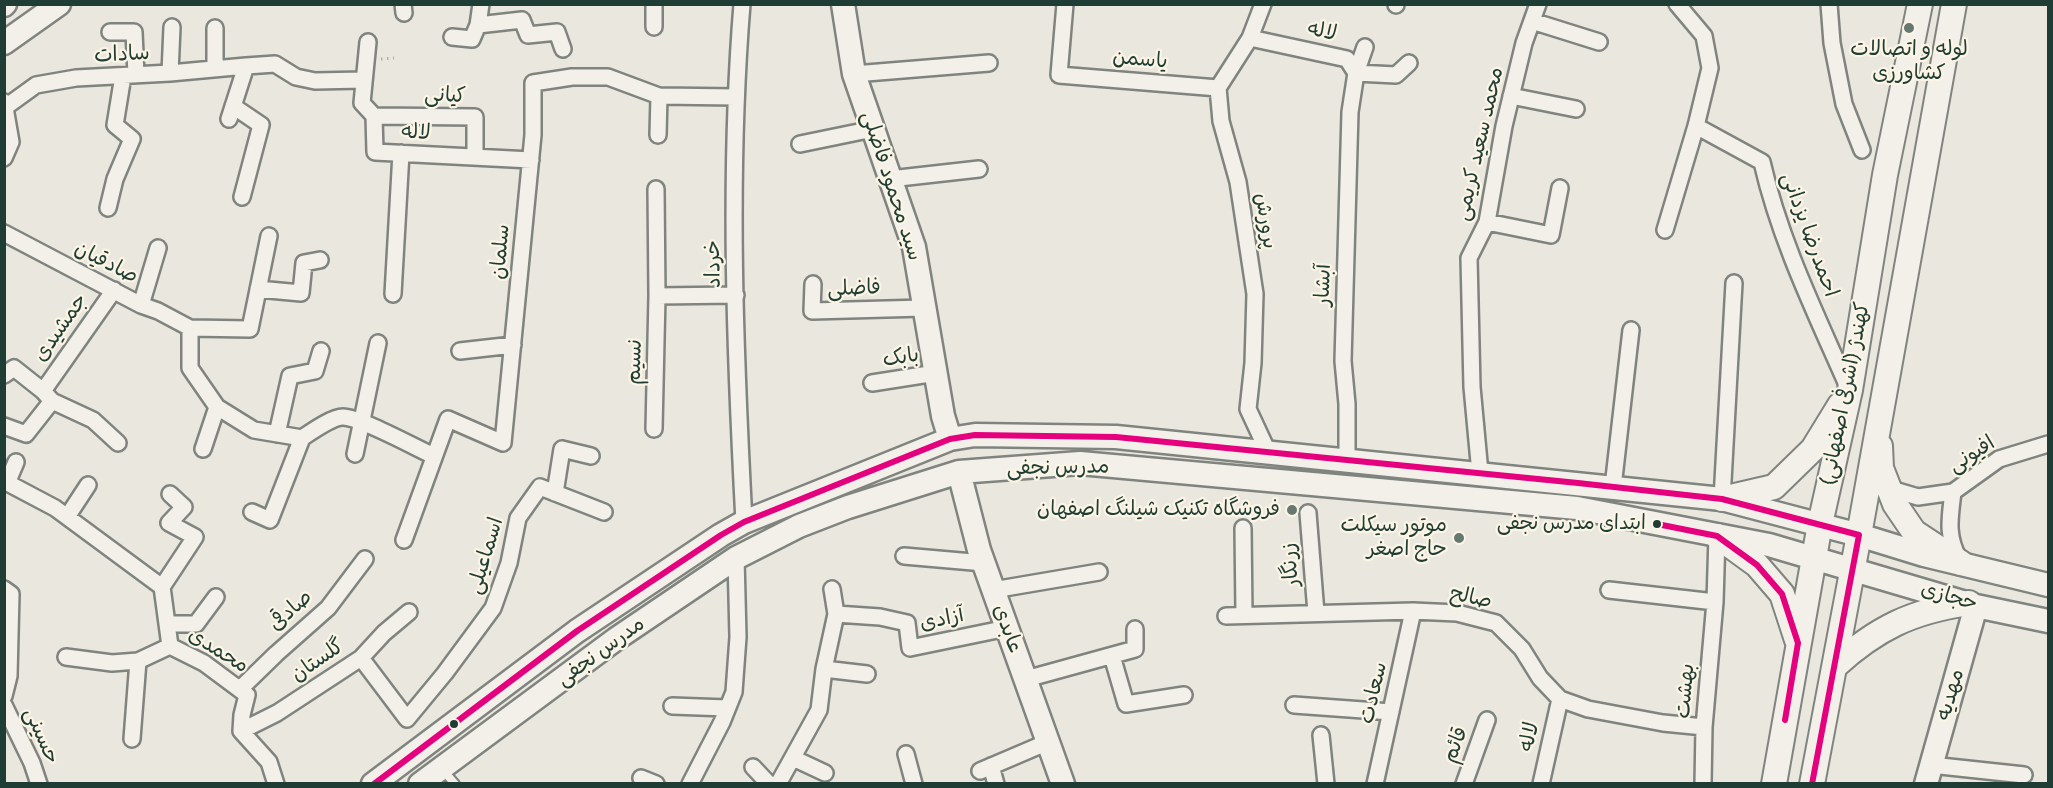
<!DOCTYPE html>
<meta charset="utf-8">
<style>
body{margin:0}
#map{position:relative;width:2053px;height:788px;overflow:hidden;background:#eae7df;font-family:Pangolin,sans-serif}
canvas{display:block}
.frame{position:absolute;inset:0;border:6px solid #1f3d34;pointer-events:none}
</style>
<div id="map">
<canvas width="2053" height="788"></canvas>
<div class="frame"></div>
</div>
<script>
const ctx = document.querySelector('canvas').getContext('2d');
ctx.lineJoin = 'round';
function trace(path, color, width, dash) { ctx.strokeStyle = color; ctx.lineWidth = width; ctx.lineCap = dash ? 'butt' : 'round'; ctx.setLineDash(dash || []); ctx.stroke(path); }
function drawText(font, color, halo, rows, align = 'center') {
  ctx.font = font + ' Pangolin,"Playpen Sans Arabic",sans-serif'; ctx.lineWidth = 4.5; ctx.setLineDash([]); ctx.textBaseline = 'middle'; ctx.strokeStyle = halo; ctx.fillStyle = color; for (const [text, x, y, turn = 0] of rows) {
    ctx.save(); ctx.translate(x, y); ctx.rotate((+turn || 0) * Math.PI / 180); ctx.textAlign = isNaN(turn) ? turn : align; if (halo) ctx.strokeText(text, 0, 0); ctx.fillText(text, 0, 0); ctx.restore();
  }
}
const lane = new Path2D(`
 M442,769L455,784`);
const street = new Path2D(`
 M403,4L404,13
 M654,4V27
 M742,4C728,176 735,350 744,522
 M1065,4L1059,75L1218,88
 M1263,4L1250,38L1218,88L1221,121L1238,182L1255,294L1253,363L1248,409L1268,452
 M1829,4L1832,43L1844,104L1862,150
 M1396,5V4
 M1532,21L1599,42
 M478,25L522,20L528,35L557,32L563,49
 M110,32H134L136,75
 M452,37L472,39L478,25L481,4
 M1250,38L1347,59L1356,73L1396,75L1409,63
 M368,42L362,103L374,116L375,152L531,160
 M215,69V28
 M170,73L172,27
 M854,74L989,63
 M1511,96L1576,109
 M4,102L11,142L4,158
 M7,106L36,85L76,78L170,73L246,66L275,64L296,77L315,81L363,80
 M233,106L261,125L242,197
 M374,116L475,117V157
 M229,119L246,66
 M1696,126L1762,162C1780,241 1816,314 1848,387
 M658,135L659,96
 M800,144L873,129
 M890,179L979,169
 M108,208L115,179L132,139L115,125L123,76
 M1487,222L1551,235L1560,188
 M1665,230L1696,126L1710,68L1704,36L1677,4
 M4,233L141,305L158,311L190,328L250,329L269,236
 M813,284L812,311L924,308
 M258,289L301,293L304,263L320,260
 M393,294L401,153
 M657,296L736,295
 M141,305L158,248
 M190,328V368L217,407L254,430L302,438C311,432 332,417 343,417C360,417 416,448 434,456
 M460,351L513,345
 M4,375L14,368L43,391L52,401L93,420L118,443
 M872,383L936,373
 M43,391L114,290
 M4,426L26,434L52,401
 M654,429L657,296L656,189
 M277,434L290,376L315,371L321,351
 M203,449L217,407
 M355,454L378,343
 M1347,460V404L1343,361L1350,112L1356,73L1365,47
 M1480,473L1472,387L1469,258L1487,222L1504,126L1524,43L1538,4
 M4,481L55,508L162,587L170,646L204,663L247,695L242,715L241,731L269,762L276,784
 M8,481L16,462
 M1613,487L1631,330
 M1891,489L1918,497L1953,492L1999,459L2048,444
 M1953,492C1950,518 1946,535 1959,559
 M555,493L562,449L591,456
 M1722,499L1734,283
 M252,512L270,520L302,438
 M1308,513L1316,613
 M67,517L88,485
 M1243,528L1244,615
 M404,540L448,419L503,443L533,135V83L572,77H608L659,96L736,97
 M904,556L984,563
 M162,587L195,537L169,523L184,507L170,494
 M4,589L11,594L9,676L4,696
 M993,590L1099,572
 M1609,590L1715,602
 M836,614L880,617L907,623L910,648L1007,628
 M1226,616L1413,611L1457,613L1496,623L1522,649L1540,678L1560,699L1588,709L1663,723L1704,727
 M167,624H196L216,597
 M1112,656L1126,704L1184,695
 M66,657L112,663L138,661L170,646
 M361,658L407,719L445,673L493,608L509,563L518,518L540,487L604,512
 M824,669L867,674
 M1026,679L1135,649V629
 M240,689L276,654L328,608L365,559
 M4,705L32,763L39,784
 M1294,705L1391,712
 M672,706L727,708
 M241,731L277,713L361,658L384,633L409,612
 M1321,735L1326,784
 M132,739L138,661
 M906,754L914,784
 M793,758L825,773
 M1931,765L2024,775
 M991,766L996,784
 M753,767L769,784
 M980,771L1048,742
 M641,778L656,784
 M690,784L722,722L734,692L738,637L736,558
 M778,784L819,710L824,669L836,614L832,589
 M1375,784L1413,611
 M1464,784L1487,720
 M1541,784L1560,699
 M1703,784L1704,727L1715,602L1717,536`);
const secondary = new Path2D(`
 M843,4L854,74L914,247L943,416L950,439
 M4,5L5,4
 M4,43L59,4
 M959,472L979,550L1063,784
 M373,784L577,631L721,535L744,522L950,439L975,435L1116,437L1722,499L1859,535L1924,555L2048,585
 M420,784L616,639L736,558L799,526L848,507L959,472L1080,463L1577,508L1769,545L1976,606L2048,621
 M1926,784L1976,606`);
const primary = new Path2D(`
 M1880,446L1881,468L1895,504L1914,532L1961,563
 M1722,499L1774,487L1813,449L1840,405
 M1717,536L1757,565L1782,594L1797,640
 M1835,666C1877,628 1912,611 1969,603
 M1774,784L1820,524L1850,390L1885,175L1920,4
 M1812,784L1859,535L1954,4`);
trace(lane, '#80847f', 12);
trace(street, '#80847f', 20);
trace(secondary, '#80847f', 27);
trace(primary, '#80847f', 28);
trace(new Path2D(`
 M381,59L394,58`), '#aeb1ab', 3, [1.5, 4.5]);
trace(lane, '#f3f0ea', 8);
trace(street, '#f3f0ea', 15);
trace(secondary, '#f3f0ea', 22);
trace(primary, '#f3f0ea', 24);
trace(new Path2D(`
 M1657,524L1717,536L1757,565L1782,594L1798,643L1785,720
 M374,784L577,631L721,535L744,522L950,439L975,435L1116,437L1578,483L1722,499L1859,535L1812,784`), '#e5007d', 6);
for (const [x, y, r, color] of [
 [1909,28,6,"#667870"],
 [1292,510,6,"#667870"],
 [1657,524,5,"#1f3d34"],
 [1459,538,6,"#667870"],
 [454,724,5,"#1f3d34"]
]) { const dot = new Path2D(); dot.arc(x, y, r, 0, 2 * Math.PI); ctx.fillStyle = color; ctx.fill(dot); trace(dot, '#fcf5e5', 2); }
drawText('20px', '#1f3d34', '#fcf5e5', [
 ["ابتدای مدرس نجفی",1646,524]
], 'right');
drawText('21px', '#1f3d34', '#fcf5e5', [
 ["لاله",1322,32,12],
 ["سادات",122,55,-3],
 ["یاسمن",1140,60,5],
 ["کیانی",445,96,2],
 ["لاله",416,133,3],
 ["محمد سعید کریمی",1480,144,-77],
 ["سید محمود فاضلی",891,186,72],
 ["پرورش",1265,221,81],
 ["احمدرضا یزدانی",1809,235,70],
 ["سلمان",501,252,-85],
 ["صادقیان",106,263,27],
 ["خرداد",714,264,-91],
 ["آبشار",1324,285,-88],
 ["فاضلی",854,289,-2],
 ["جمشیدی",61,328,-55],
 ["بابک",901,358,-9],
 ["نسیم",635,362,-88],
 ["کهندژ (اشرفی اصفهانی)",1846,394,-79],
 ["افیونی",1972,455,-32],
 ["مدرس نجفی",1058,468,-1],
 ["اسماعیلی",486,556,-73],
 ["زرنگار",1291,565,-95],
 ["حجازی",1949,597,16],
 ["صالح",1471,598,12],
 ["صادقی",291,611,-42],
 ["آزادی",942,620,-12],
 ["عابدی",1007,629,70],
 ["محمدی",218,651,32],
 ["مدرس نجفی",601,652,-36],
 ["گلستان",318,661,-34],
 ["بهشت",1686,691,-85],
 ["سعادت",1374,693,-77],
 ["مهدیه",1951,695,-74],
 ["حسینی",41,736,66],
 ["لاله",1530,737,-77],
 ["قائم",1456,745,-69]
]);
drawText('21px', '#1f3d34', '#fcf5e5', [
 ["لوله و اتصالات",1909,50,"center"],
 ["کشاورزی",1909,74,"center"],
 ["فروشگاه تکنیک شیلنگ اصفهان",1280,510],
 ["موتور سیکلت",1447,526],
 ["حاج اصغر",1447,550]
], 'right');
</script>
